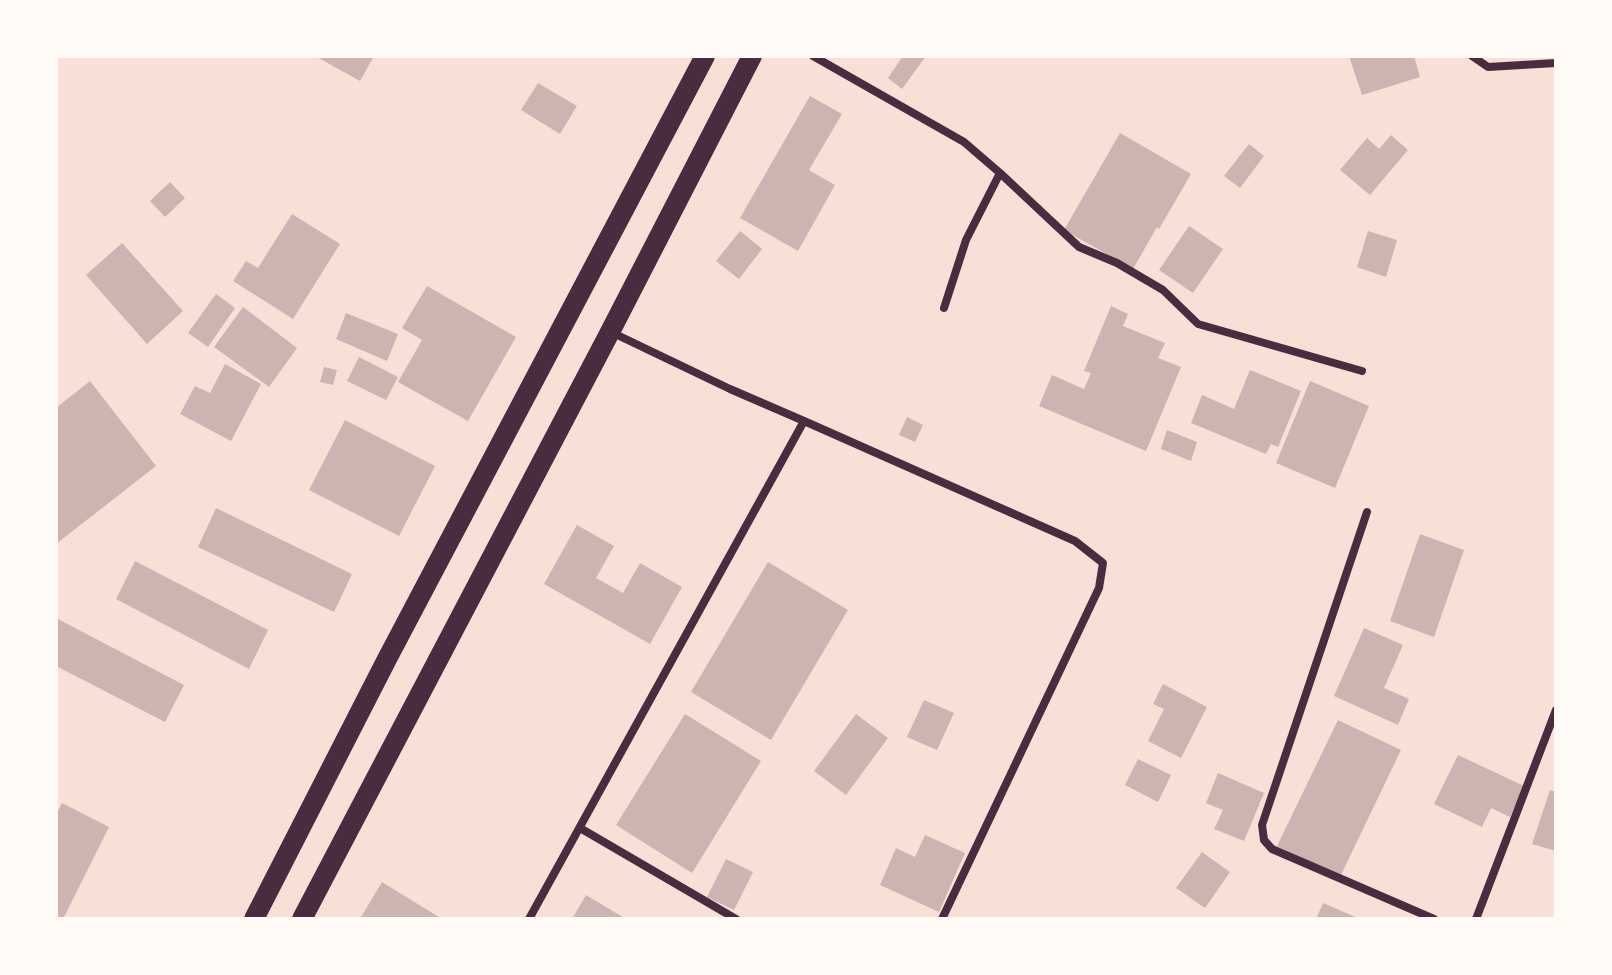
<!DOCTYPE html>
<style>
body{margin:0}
#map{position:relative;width:1612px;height:975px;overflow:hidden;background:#f7e1d7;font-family:"Playfair Display",serif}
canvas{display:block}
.frame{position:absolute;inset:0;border:58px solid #fffaf5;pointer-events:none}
</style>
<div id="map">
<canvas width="1612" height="975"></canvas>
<div class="frame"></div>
</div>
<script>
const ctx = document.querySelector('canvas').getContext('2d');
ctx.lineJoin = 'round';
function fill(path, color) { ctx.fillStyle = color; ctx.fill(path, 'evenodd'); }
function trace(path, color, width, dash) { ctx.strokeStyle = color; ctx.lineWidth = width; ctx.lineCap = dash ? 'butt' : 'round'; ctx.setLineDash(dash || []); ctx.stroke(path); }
fill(new Path2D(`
 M315,56H374L360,81Z
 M903,56H926L902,89L888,78Z
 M1349,56H1414L1420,77L1362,95Z
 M538,83L577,106L560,134L521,110Z
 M810,96L842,114L809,170L835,185L798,251L740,218Z
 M1120,133L1191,174L1159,229L1157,227L1133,269L1064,230Z
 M1391,135L1408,150L1370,195L1340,170L1367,138L1379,149Z
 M1249,144L1264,156L1240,188L1224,176Z
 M170,182L185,198L165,217L150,201Z
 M292,214L340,244L293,319L233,281L246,261L258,268Z
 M1189,226L1223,249L1193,293L1159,270Z
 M740,231L762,249L739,279L716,261Z
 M1368,231L1397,240L1386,277L1357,267Z
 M122,243L183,311L147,344L86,275Z
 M427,286L516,337L468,421L398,382L422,340L402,328Z
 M216,294L235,308L208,347L188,333Z
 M1111,306L1128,314L1123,326L1165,343L1158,358L1181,367L1146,451L1039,406L1052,375L1084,389L1091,373L1084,371Z
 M243,307L297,348L269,387L214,347Z
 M346,313L398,334L387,361L336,339Z
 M359,357L398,377L386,400L347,381Z
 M225,364L261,384L231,441L180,414L195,386L210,393Z
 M324,367L337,370L333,385L320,382Z
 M1250,370L1301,391L1278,447L1271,444L1266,454L1191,423L1202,395L1234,409Z
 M90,381L156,466L56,544V408Z
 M1310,381L1369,406L1335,488L1276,463Z
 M907,417L923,425L915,442L899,435Z
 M345,420L435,466L399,536L309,490Z
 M1167,430L1197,442L1191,461L1161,449Z
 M216,508L352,574L334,612L198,547Z
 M577,525L614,546L596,578L623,593L640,563L682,587L650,644L544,584Z
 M1420,534L1464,550L1434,637L1390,621Z
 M135,561L268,630L249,669L116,599Z
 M768,562L848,610L771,740L691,692Z
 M56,618L184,685L165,722L56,666Z
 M1364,628L1403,645L1384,688L1409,699L1398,725L1334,696Z
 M1163,684L1207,707L1181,758L1148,741L1164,709L1153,704Z
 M924,700L954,713L937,750L907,737Z
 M685,714L761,761L692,873L616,825Z
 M856,714L888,738L846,795L814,771Z
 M1338,720L1401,750L1340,877L1277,846Z
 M1458,755L1524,786L1510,817L1491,808L1482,827L1434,804Z
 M1138,759L1171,775L1158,802L1125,785Z
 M1218,773L1264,793L1244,841L1214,829L1223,810L1206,803Z
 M1550,790L1556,792V851L1532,844Z
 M62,803L109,827L63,919H56V815Z
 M925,835L965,853L939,912L880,885L896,848L915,857Z
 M1202,852L1230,872L1205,908L1176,888Z
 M726,859L753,872L734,910L707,897Z
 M382,882L442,919H360Z
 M586,895L626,919H572Z
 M1323,903L1360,919H1316Z`), '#ccb4b1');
trace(new Path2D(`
 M813,56L964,142L1000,173L1079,247L1117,263L1163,290L1198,324L1362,371
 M1472,56L1488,67L1556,63
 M944,308L966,240L1000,173
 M611,332L730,389L804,421
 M1367,512L1262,825L1264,840L1272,849L1434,919
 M580,828L736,919
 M529,919L804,421L1075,541L1103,563L1099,588L942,919
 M1476,919L1556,710`), '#4a2c40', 8);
trace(new Path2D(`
 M254,919L387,659L705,56
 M302,919L610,332L752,56`), '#4a2c40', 20);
</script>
